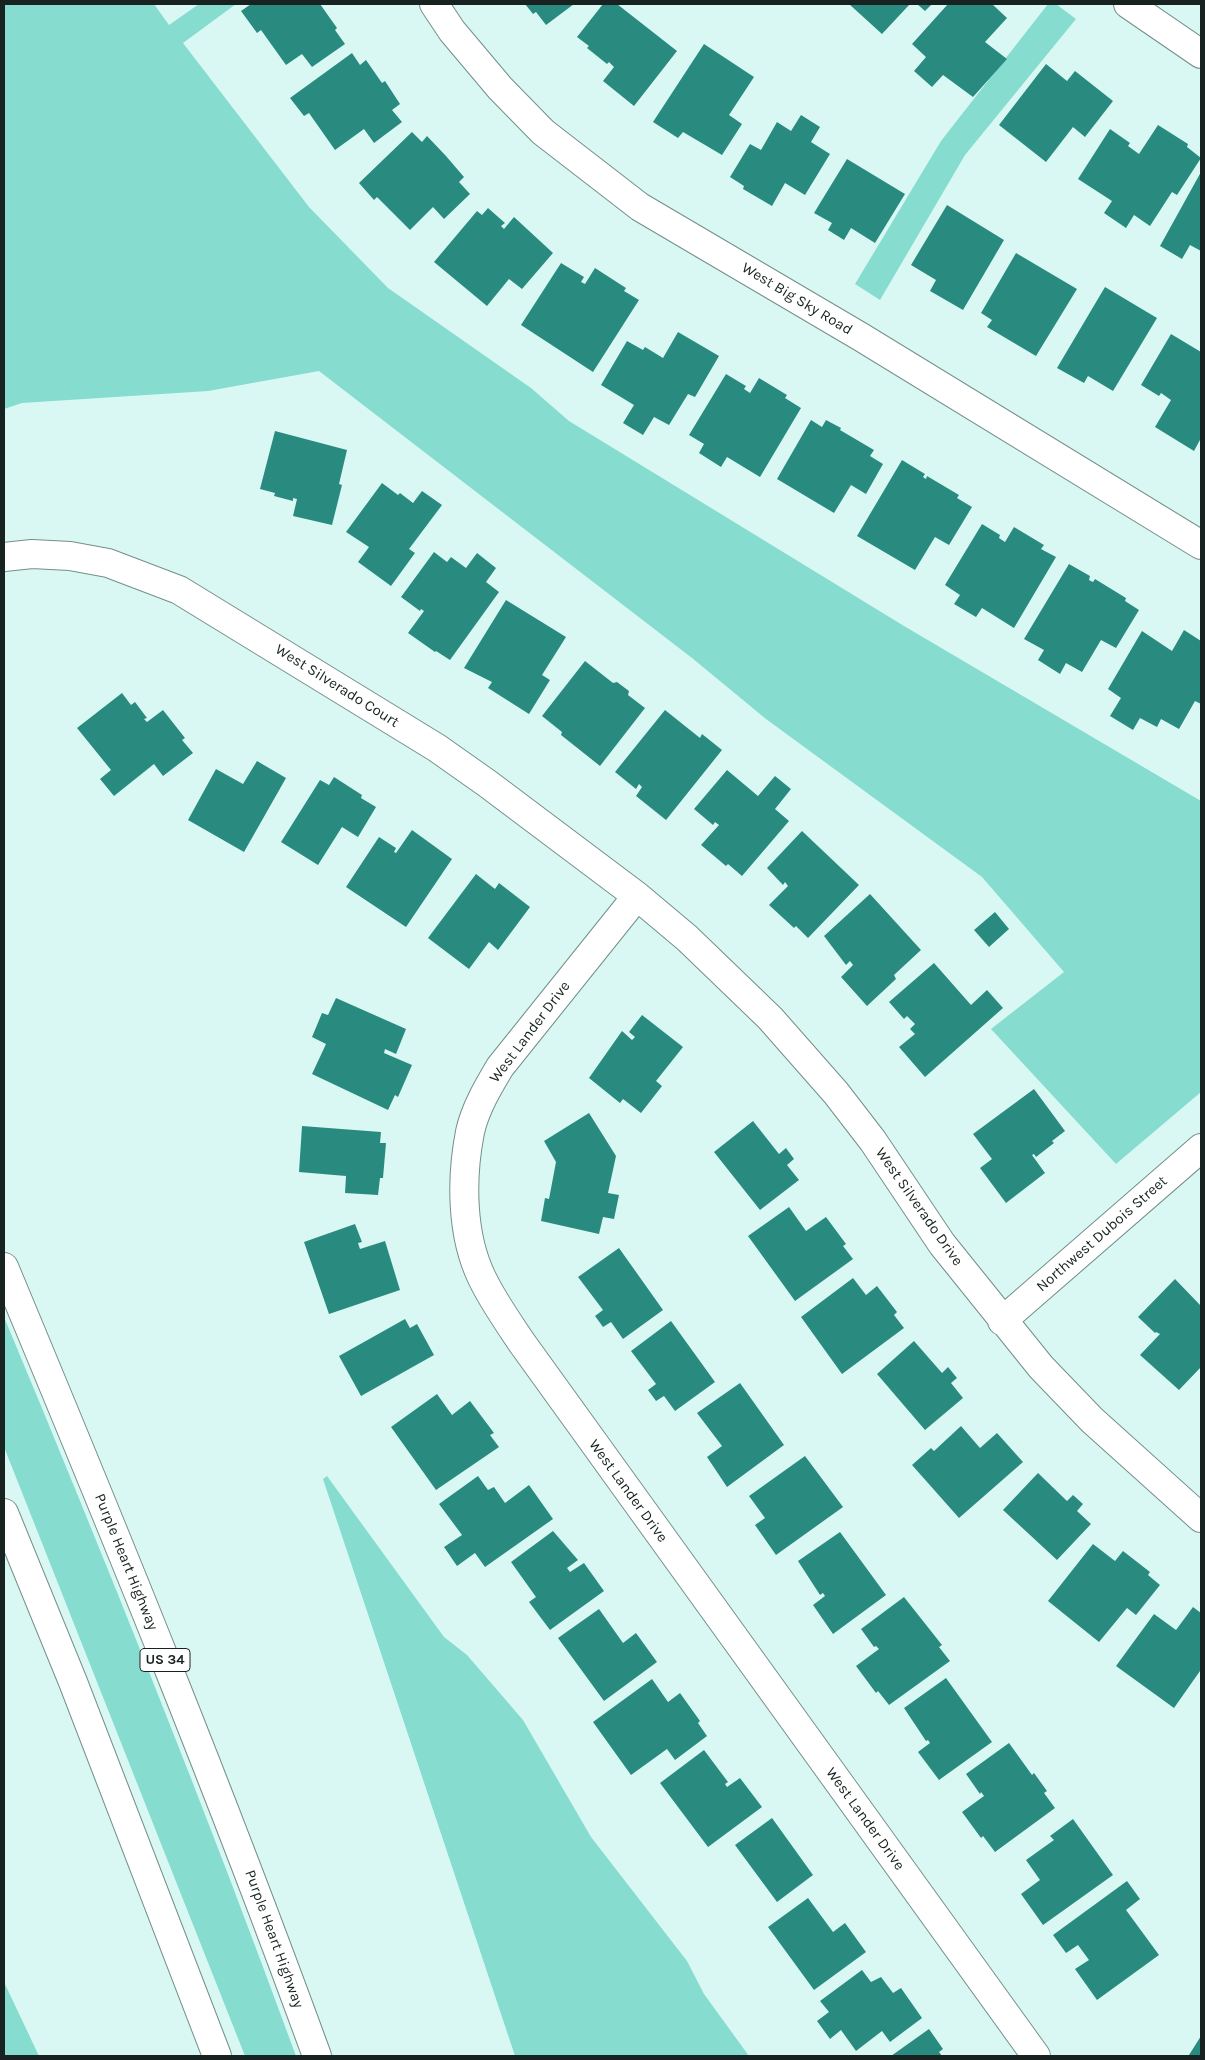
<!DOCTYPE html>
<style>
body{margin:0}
#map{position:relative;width:1205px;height:2060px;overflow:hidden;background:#daf8f3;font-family:Karla,sans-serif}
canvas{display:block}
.frame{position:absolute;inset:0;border:5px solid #182321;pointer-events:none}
</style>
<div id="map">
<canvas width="1205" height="2060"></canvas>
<div class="frame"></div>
</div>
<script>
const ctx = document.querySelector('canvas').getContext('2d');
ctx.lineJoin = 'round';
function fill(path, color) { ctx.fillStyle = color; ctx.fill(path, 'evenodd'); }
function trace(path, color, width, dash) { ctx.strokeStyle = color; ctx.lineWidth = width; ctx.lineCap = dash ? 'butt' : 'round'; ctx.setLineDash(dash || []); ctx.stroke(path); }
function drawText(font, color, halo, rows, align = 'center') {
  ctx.font = font + ' Karla,sans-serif'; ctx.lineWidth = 4; ctx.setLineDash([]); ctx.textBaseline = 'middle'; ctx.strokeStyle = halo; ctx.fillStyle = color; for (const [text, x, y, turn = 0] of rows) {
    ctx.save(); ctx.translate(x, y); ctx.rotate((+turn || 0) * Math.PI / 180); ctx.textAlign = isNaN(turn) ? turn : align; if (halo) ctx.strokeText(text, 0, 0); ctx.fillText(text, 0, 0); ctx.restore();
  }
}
fill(new Path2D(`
 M4,4H154L169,25L199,4H236L183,43L309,207L388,288L531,388L569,421L904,626L1201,801V1092L1116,1164L991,1029L1064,972L982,877L766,719L692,658L319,371L208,391L22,403L4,409Z
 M1048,4H1056L1076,19L965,155L880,300L855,284L941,141Z
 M4,1317C106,1561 205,1807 296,2056H245L4,1447Z
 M327,1476L444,1637L467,1655L523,1720L591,1837L687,1961L704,1994L749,2056H515L323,1479Z
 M4,1982L39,2056H4Z`), '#86dccf');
fill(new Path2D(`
 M251,4H320L337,28L335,30L345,44L312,67L302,54L286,65L261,30L257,33L241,11Z
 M525,4H574L546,25L536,12L533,14Z
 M603,4H617L677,51L634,106L603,81L614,67L609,62L607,64L587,48L589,46L577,37Z
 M849,4H910L882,34Z
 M917,4H932L925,11Z
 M948,4H992L1007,18L985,42L1007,59L973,97L943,75L932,87L914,71L926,57L912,44Z
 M704,44L754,77L729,115L742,124L722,155L683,132L678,138L653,122Z
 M352,53L360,65L366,60L382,83L385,81L400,104L392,110L402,122L374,143L364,129L335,150L309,113L304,116L290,98Z
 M1046,64L1067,81L1075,71L1113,101L1085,137L1073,127L1046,162L999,125Z
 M801,115L820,127L811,142L830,154L805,195L785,183L772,206L743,189L744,186L730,177L750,144L761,150L777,122L791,131Z
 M1158,125L1188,144L1187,147L1201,158L1177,195L1172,192L1150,226L1134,215L1126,228L1104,213L1112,201L1078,179L1110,129L1130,143L1128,146L1139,154Z
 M412,132L422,142L427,136L446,156L464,177L459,182L470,194L444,219L433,207L410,230L377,197L374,200L359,183Z
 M847,159L905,194L875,243L851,228L844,240L828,230L832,223L814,213Z
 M1201,172V251L1190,245L1182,259L1160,246Z
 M947,205L1004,240L963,310L930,291L936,280L911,265Z
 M488,208L505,223L501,226L504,229L514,217L553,253L522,289L509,279L487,306L434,262L477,211L482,215Z
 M1016,253L1077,289L1036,356L987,327L992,320L981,313Z
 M561,263L584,277L581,282L585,284L595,268L626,288L624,291L639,300L593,372L521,325Z
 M1105,287L1157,318L1113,391L1088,376L1084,383L1057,368Z
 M678,332L719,356L695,397L688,394L669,425L654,417L643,435L623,423L634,405L601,385L627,341L643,350L645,347L663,358Z
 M1171,334L1201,352V438L1194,451L1155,427L1171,400L1161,393L1159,396L1141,385Z
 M726,374L746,386L744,389L750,393L759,378L787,395L785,398L801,408L760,477L727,457L721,467L699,453L704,444L689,435Z
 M811,420L822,427L826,420L841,428L840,430L874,450L870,456L883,464L866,494L851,485L834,513L777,479Z
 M275,431L347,450L339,484L342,485L332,525L293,516L297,499L293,498V501L274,496L275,493L260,489Z
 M902,460L925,474L923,477L926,479L927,476L959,495L957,498L972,507L949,545L935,537L915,570L857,536Z
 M382,483L398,495L400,493L413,503L422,491L442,505L409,549L415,553L391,586L358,562L369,547L346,532Z
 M982,524L1000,535L999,538L1005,542L1014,527L1044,545L1041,549L1056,557L1014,628L982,608L976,617L954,604L960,595L945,585Z
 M434,552L447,562L451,557L466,568L477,553L496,568L486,582L499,592L450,660L436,651L435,652L408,633L424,611L421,609L420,611L401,597Z
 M1069,564L1090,576L1089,580L1093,582L1095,579L1126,598L1125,601L1139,610L1116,648L1101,640L1082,672L1066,663L1060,674L1038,660L1044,650L1024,639Z
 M506,600L566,637L542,675L550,680L529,714L488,688L492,682L464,668Z
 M1184,630L1201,641V704L1195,701L1179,729L1161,719L1157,727L1140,718L1133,730L1110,716L1121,698L1108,689L1142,631L1172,651Z
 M585,661L613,683L617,682L629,691L628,695L645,708L600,766L561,735L562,732L542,716Z
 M122,693L131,705L135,702L147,718L144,719L147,722L163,710L185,738L182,740L193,753L163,776L154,764L114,796L100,779L111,770L77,728Z
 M665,710L700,738L702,734L722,750L666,820L636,796L642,787L639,784L636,789L615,772Z
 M257,761L286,778L244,852L188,820L216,769L243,784Z
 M727,770L758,796L775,776L791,789L775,809L789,821L742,876L728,864L726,866L701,845L719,825L715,822L713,825L694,809Z
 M334,777L362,795L361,798L376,807L358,837L342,827L318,865L281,842L320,780L329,785Z
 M412,830L452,859L406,927L346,887L379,837L396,848L394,852L396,853Z
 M802,831L859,885L808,938L796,926L794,928L769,905L788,886L785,882L783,885L767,868Z
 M476,874L495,889L499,883L530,907L498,950L489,942L469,969L428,938Z
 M870,894L921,950L894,975L896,979L867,1006L841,977L853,965L850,961L846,965L824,936Z
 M995,912L1009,929L989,947L974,930Z
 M934,963L971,1005L987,990L1003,1008L925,1077L899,1047L915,1034L910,1029L915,1024L907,1016L904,1019L889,1002Z
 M336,998L406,1029L396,1054L385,1049L384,1053L412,1065L398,1097L395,1095L388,1110L312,1074L326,1044L312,1037L322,1013L328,1015Z
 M642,1015L683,1047L656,1081L662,1086L641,1113L623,1099L620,1103L589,1078L622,1031L632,1040L635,1037L629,1032Z
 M1034,1089L1065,1131L1052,1141L1054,1143L1036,1157L1034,1154L1032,1155L1045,1173L1006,1203L980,1168L992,1159L973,1134Z
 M589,1113L616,1156L608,1193L619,1195L614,1219L603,1217L599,1234L541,1221L545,1198L549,1199L556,1162L544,1141Z
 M753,1121L779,1154L786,1148L794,1159L787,1165L799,1180L760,1210L714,1152Z
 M302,1126L381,1132L380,1143H386L383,1178H380L378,1195L345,1193L346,1176L299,1172Z
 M789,1207L806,1231L826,1217L846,1244L843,1246L853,1259L795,1301L748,1236Z
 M355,1224L362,1242L358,1243L360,1249L385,1241L400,1290L329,1314L304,1242Z
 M619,1248L663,1310L623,1339L611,1322L603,1327L595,1316L603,1310L578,1277Z
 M853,1278L866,1295L877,1286L897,1312L894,1315L904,1328L842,1374L801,1317Z
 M1175,1279L1201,1306V1367L1179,1390L1140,1355L1160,1334L1156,1332L1155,1333L1138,1317Z
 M405,1319L410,1328L417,1324L434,1355L361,1396L339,1356Z
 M671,1321L715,1382L675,1411L664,1396L656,1401L648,1390L656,1384L631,1351Z
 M914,1341L942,1373L948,1367L957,1378L951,1383L963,1398L925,1430L877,1374Z
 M740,1383L784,1445L727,1487L707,1457L722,1446L697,1413Z
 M437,1394L452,1415L470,1401L494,1433L490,1435L499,1447L436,1490L391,1427Z
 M961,1426L980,1448L997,1433L1023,1462L959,1518L912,1465L931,1448L934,1451Z
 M805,1456L843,1507L776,1555L755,1525L765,1518L749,1496Z
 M1038,1473L1067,1501L1073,1495L1083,1504L1077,1511L1091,1524L1057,1560L1003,1510Z
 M478,1476L488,1490L494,1487L505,1503L529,1485L553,1519L485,1567L475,1553L457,1566L444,1547L462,1535L439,1504Z
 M553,1531L578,1560L567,1568L570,1572L584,1563L604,1591L550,1630L529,1602L536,1597L511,1562Z
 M840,1532L886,1595L833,1634L813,1605L825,1596L823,1593L820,1595L798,1561Z
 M1093,1544L1115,1561L1123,1551L1150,1572L1148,1575L1160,1585L1136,1615L1127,1608L1099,1642L1048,1601Z
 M904,1597L942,1645L939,1647L950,1661L889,1705L878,1691L876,1693L856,1666L879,1649L876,1646L874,1647L861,1629Z
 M1193,1607L1201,1613V1673L1200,1671L1174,1708L1116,1666L1154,1614L1176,1630Z
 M599,1609L623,1643L636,1633L657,1662L604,1701L558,1638Z
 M946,1678L992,1742L939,1780L918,1752L930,1743L928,1740L926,1741L904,1708Z
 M652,1679L668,1702L680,1693L700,1721L698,1723L707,1736L675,1760L667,1749L631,1775L593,1722Z
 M1009,1743L1032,1775L1034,1773L1047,1791L1044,1793L1055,1808L995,1852L983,1836L981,1838L962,1812L984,1796L981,1792L980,1794L966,1774Z
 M704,1750L728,1782L725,1784L727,1787L740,1778L762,1807L708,1847L660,1783Z
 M772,1818L813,1875L777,1902L735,1845Z
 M1073,1819L1113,1875L1043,1925L1021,1894L1040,1880L1026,1860L1054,1840L1050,1836Z
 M1127,1881L1140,1899L1126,1910L1159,1955L1097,2000L1075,1969L1089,1960L1078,1945L1066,1953L1053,1935Z
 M808,1898L833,1932L845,1923L866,1952L814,1990L768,1927Z
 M862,1970L871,1982L881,1977L893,1993L901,1988L922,2018L890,2042L882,2031L856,2051L841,2030L830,2039L817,2021L829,2012L820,2001Z
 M929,2029L943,2049L939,2052L942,2056H891Z
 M1201,2036V2056H1191L1189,2055Z`), '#298b7f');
const street = new Path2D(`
 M434,4L452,31L500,88L543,132L640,207L861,337L1201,545
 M1128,4L1201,54
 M4,557L32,554L70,556L108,563L179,590L437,748L488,784L637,896L687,938L770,1018L836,1093L873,1141L942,1244L1041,1367L1092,1420L1201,1518
 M637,896L500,1067C488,1087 475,1109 470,1132C461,1178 461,1235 482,1278C493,1301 508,1322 522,1343L1036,2056
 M1002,1321L1201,1148`);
const primary = new Path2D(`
 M4,1267C113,1528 220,1790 317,2056
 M4,1513L73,1682L217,2056`);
trace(street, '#748f8a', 30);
trace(primary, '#748f8a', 30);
trace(street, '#fff', 28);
trace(primary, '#fff', 28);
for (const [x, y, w] of [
 [165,1660,50]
]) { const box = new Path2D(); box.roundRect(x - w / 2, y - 11.5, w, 23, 4); ctx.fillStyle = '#fff'; ctx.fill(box); trace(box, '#182321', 1); }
drawText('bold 14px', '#182321', null, [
 ["US 34",165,1660]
]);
drawText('15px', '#182321', '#fff', [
 ["West Big Sky Road",797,299,31],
 ["West Silverado Court",337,686,32],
 ["West Lander Drive",530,1032,-53],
 ["West Silverado Drive",919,1207,55],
 ["Northwest Dubois Street",1102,1234,-41],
 ["West Lander Drive",628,1491,54],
 ["Purple Heart Highway",126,1562,68],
 ["West Lander Drive",865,1819,54],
 ["Purple Heart Highway",274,1939,70]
]);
</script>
